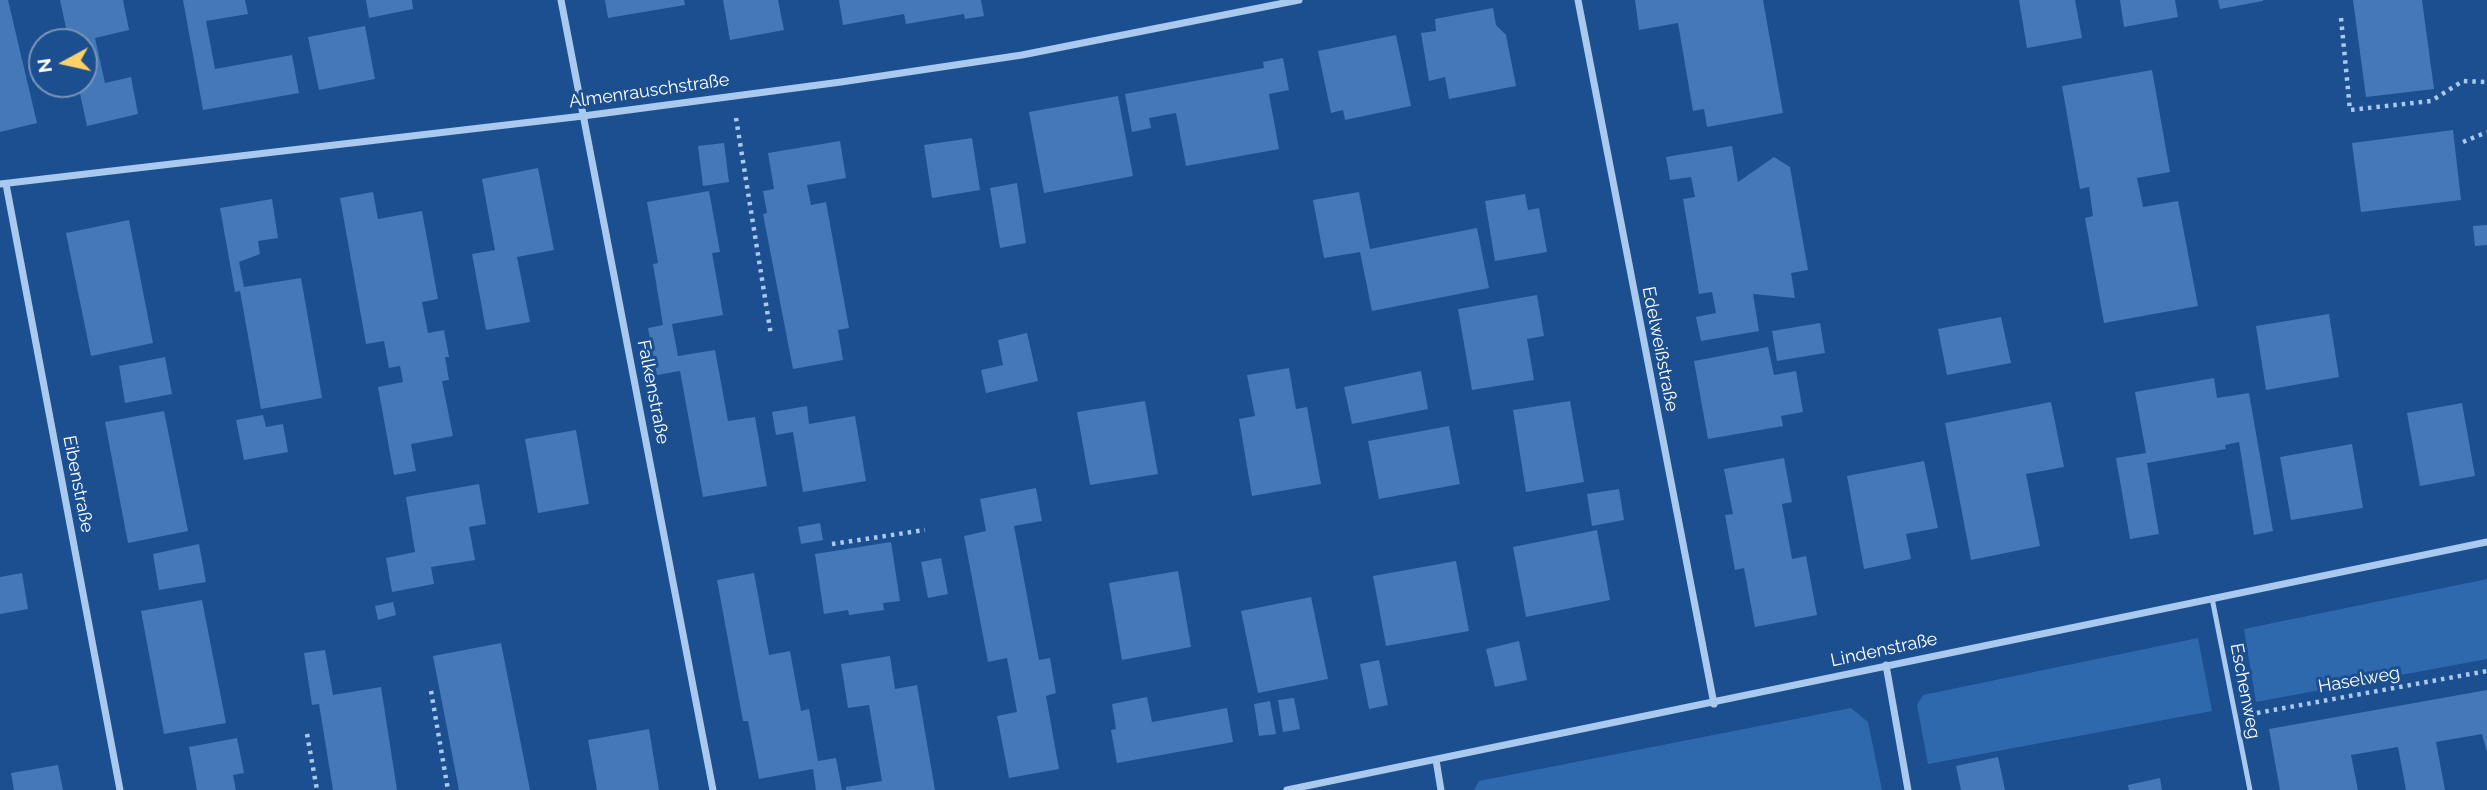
<!DOCTYPE html>
<meta charset="utf-8">
<style>
body{margin:0}
#map{position:relative;width:2487px;height:790px;overflow:hidden;background:#1b4f8f;font-family:Raleway,sans-serif}
canvas{display:block}
.north{position:absolute;left:28px;top:28px;width:70px;height:70px;box-sizing:border-box;background:#1b4f8f;border:2px solid #7695bc;border-radius:50%;rotate:262deg;font-size:19px;font-weight:700;line-height:28px;text-align:center;color:#fff}
.north::after{content:'';display:block;margin:auto;width:24px;height:32px;background:#ffd166;clip-path:polygon(50% 0,100% 100%,50% 72%,0 100%)}
</style>
<div id="map">
<canvas width="2487" height="790"></canvas>
<div class="north">N</div>
</div>
<script>
const ctx = document.querySelector('canvas').getContext('2d');
ctx.lineJoin = 'round';
function fill(path, color) { ctx.fillStyle = color; ctx.fill(path, 'evenodd'); }
function trace(path, color, width, dash) { ctx.strokeStyle = color; ctx.lineWidth = width; ctx.lineCap = dash ? 'butt' : 'round'; ctx.setLineDash(dash || []); ctx.stroke(path); }
function drawText(font, color, halo, rows, align = 'center') {
  ctx.font = font + ' Raleway,sans-serif'; ctx.lineWidth = 6; ctx.setLineDash([]); ctx.textBaseline = 'middle'; ctx.strokeStyle = halo; ctx.fillStyle = color; for (const [text, x, y, turn = 0] of rows) {
    ctx.save(); ctx.translate(x, y); ctx.rotate((+turn || 0) * Math.PI / 180); ctx.textAlign = isNaN(turn) ? turn : align; if (halo) ctx.strokeText(text, 0, 0); ctx.fillText(text, 0, 0); ctx.restore();
  }
}
fill(new Path2D(`
 M2487,579V659L2256,702L2244,629Z
 M2198,638L2212,711L1928,764L1917,705L1923,695Z
 M1851,708L1868,722L1882,790H1474L1479,781Z`), '#2e69ad');
fill(new Path2D(`
 M0,0H8L37,123L0,132Z
 M60,0H123L129,30L95,38L105,83L131,77L138,114L87,126L78,84H84V42H69Z
 M183,0H245L248,14L206,21L215,69L292,55L299,93L203,110Z
 M366,0H412L413,9L369,18Z
 M605,0H684L685,5L608,18Z
 M723,0H778L784,30L730,40Z
 M839,0H981L984,16L965,19L964,14L906,24L904,14L843,25Z
 M1635,0H1763L1783,113L1707,127L1704,109L1693,111L1678,23L1639,30Z
 M2019,0H2075L2082,38L2027,48Z
 M2120,0H2175L2178,17L2124,27Z
 M2218,0H2263V1L2220,9Z
 M2353,0H2422L2434,89L2366,97Z
 M1493,8L1496,25L1506,35L1516,86L1449,99L1445,77L1429,81L1421,33L1436,31L1435,19Z
 M365,26L375,79L319,90L308,37Z
 M1396,35L1411,106L1345,120L1343,110L1331,113L1318,51Z
 M1283,58L1289,90L1269,94L1279,149L1186,166L1176,113L1149,118L1151,128L1132,132L1125,94L1264,68L1263,62Z
 M2152,70L2170,172L2137,178L2143,207L2178,201L2198,306L2104,323L2085,218L2093,216L2089,187L2080,189L2062,86Z
 M1118,96L1133,176L1044,193L1029,112Z
 M2453,130L2461,200L2361,212L2352,143Z
 M972,138L980,190L932,198L924,145Z
 M840,141L846,178L807,185L811,205L826,202L849,328L838,330L843,360L793,369L763,214L767,213L763,191L774,189L768,153Z
 M724,143L729,182L703,186L698,146Z
 M1732,146L1738,182L1774,157L1790,167L1808,270L1791,273L1795,298L1753,294L1759,331L1701,341L1696,317L1716,313L1712,292L1699,294L1683,199L1695,197L1691,177L1670,180L1666,157Z
 M538,168L554,250L517,257L530,322L486,330L472,254L495,250L482,179Z
 M1017,183L1026,243L1000,248L990,188Z
 M709,191L720,252L712,253L723,315L672,324L678,356L715,350L728,421L755,417L767,486L703,497L680,371L657,375L648,328L663,325L653,264L658,263L647,202Z
 M373,192L378,219L422,211L438,299L422,302L428,333L444,330L449,357H445L449,380L442,381L453,436L411,444L416,471L394,475L378,387L403,382L400,366L389,368L384,341L366,344L340,198Z
 M1359,192L1370,249L1477,228L1489,288L1372,311L1360,252L1324,258L1313,200Z
 M1525,194L1528,210L1539,208L1547,252L1495,261L1485,201Z
 M272,199L278,238L258,241L260,254L239,262L244,287L301,278L322,398L261,409L240,291L235,292L220,208Z
 M129,220L153,343L91,356L66,233Z
 M2487,225V245L2475,246L2473,226Z
 M1537,295L1544,336L1527,339L1534,380L1472,390L1458,309Z
 M2329,314L2339,377L2266,390L2256,326Z
 M2001,317L2011,363L1947,375L1938,329Z
 M1820,323L1825,353L1777,361L1772,331Z
 M1027,333L1038,381L986,393L981,370L1003,365L998,340Z
 M1768,347L1774,375L1796,371L1803,412L1781,416L1783,426L1708,439L1694,361Z
 M165,357L172,394L125,403L119,366Z
 M1289,368L1296,409L1307,407L1321,484L1252,496L1239,419L1255,416L1247,375Z
 M1421,371L1428,409L1352,424L1344,387Z
 M2214,378L2217,398L2249,393L2273,531L2254,535L2239,442L2225,445L2226,449L2147,463L2159,534L2130,539L2116,458L2146,453L2135,392Z
 M1145,401L1158,474L1090,485L1077,412Z
 M1570,401L1584,482L1526,492L1513,410Z
 M2051,402L2064,467L2026,474L2040,546L1971,560L1945,423Z
 M2462,403L2475,476L2420,486L2407,413Z
 M807,406L809,424L855,416L866,481L803,492L793,432L776,435L772,412Z
 M164,411L188,531L128,543L105,422Z
 M263,415L266,427L283,424L288,452L244,460L236,420Z
 M1449,426L1460,484L1379,499L1368,441Z
 M576,430L589,504L538,513L525,439Z
 M2352,444L2363,508L2291,520L2280,457Z
 M1784,458L1792,502L1782,504L1792,559L1806,556L1817,615L1755,627L1744,568L1735,570L1725,515L1733,514L1724,469Z
 M1924,461L1938,528L1906,534L1911,559L1864,569L1847,476Z
 M479,484L486,524L469,527L475,560L431,567L434,584L392,592L386,558L415,552L406,497Z
 M1036,488L1042,521L1014,526L1039,660L1050,658L1056,693L1046,696L1059,769L1009,778L997,716L1017,712L1007,658L988,662L964,536L986,531L980,499Z
 M1619,489L1624,520L1592,526L1587,494Z
 M820,523L823,540L801,544L798,527Z
 M1597,530L1610,600L1526,617L1513,547Z
 M891,542L900,601L883,603L884,610L849,615L848,610L824,614L815,554Z
 M199,544L206,582L159,590L153,554Z
 M941,558L948,594L928,598L921,562Z
 M1456,561L1469,631L1386,646L1373,576Z
 M1178,571L1191,647L1122,660L1109,583Z
 M22,573L28,609L0,614V577Z
 M754,573L769,655L790,651L801,711L809,709L818,761L836,758L842,790H816L813,769L759,779L748,721H743L717,580Z
 M1311,597L1328,679L1258,693L1241,611Z
 M202,600L226,723L164,734L141,611Z
 M393,602L396,615L378,620L375,606Z
 M1519,641L1527,680L1495,687L1486,649Z
 M501,643L530,790H459L433,656Z
 M325,650L333,695L381,687L397,790H333L319,704L312,705L304,653Z
 M890,656L895,689L917,685L935,790H846V787L882,781L869,705L848,708L841,664Z
 M1379,660L1388,705L1369,709L1360,664Z
 M2487,690V752L2482,734L2436,742L2445,790H2406L2398,747L2351,755L2358,790H2280L2269,729Z
 M1147,697L1152,722L1227,708L1233,742L1117,763L1111,730L1116,729L1112,704Z
 M1294,698L1300,729L1283,732L1278,700Z
 M1270,701L1276,734L1259,736L1254,704Z
 M649,729L659,790H597L588,740Z
 M237,738L244,773L233,775L236,790H197L189,747Z
 M1998,757L2005,790H1961L1956,766Z
 M58,765L63,790H14L11,773Z
 M2160,778L2162,790H2129L2128,785Z`), '#4478b7');
trace(new Path2D(`
 M2341,18L2350,110L2431,101L2463,81L2487,82
 M736,118L771,335
 M2463,142L2487,132
 M832,544L925,530
 M431,691L448,790
 M2257,713L2487,671
 M307,734L317,790`), '#a9c9ee', 4.5, [3.5, 5]);
trace(new Path2D(`
 M2212,598L2250,790`), '#a9c9ee', 5);
trace(new Path2D(`
 M561,0L713,790
 M1578,0L1714,704
 M0,184L583,116L841,82L1022,55L1299,0
 M6,184L120,790
 M1886,665L1908,790
 M1436,760L1441,790
 M1287,790C1688,709 2087,623 2487,542`), '#a9c9ee', 7);
drawText('18px', '#fff', '#1b4f8f', [
 ["Almenrauschstraße",649,91,-8],
 ["Edelweißstraße",1660,349,79],
 ["Falkenstraße",653,392,79],
 ["Eibenstraße",78,484,79],
 ["Lindenstraße",1884,650,-12],
 ["Haselweg",2359,680,-10],
 ["Eschenweg",2245,691,79]
]);
</script>
